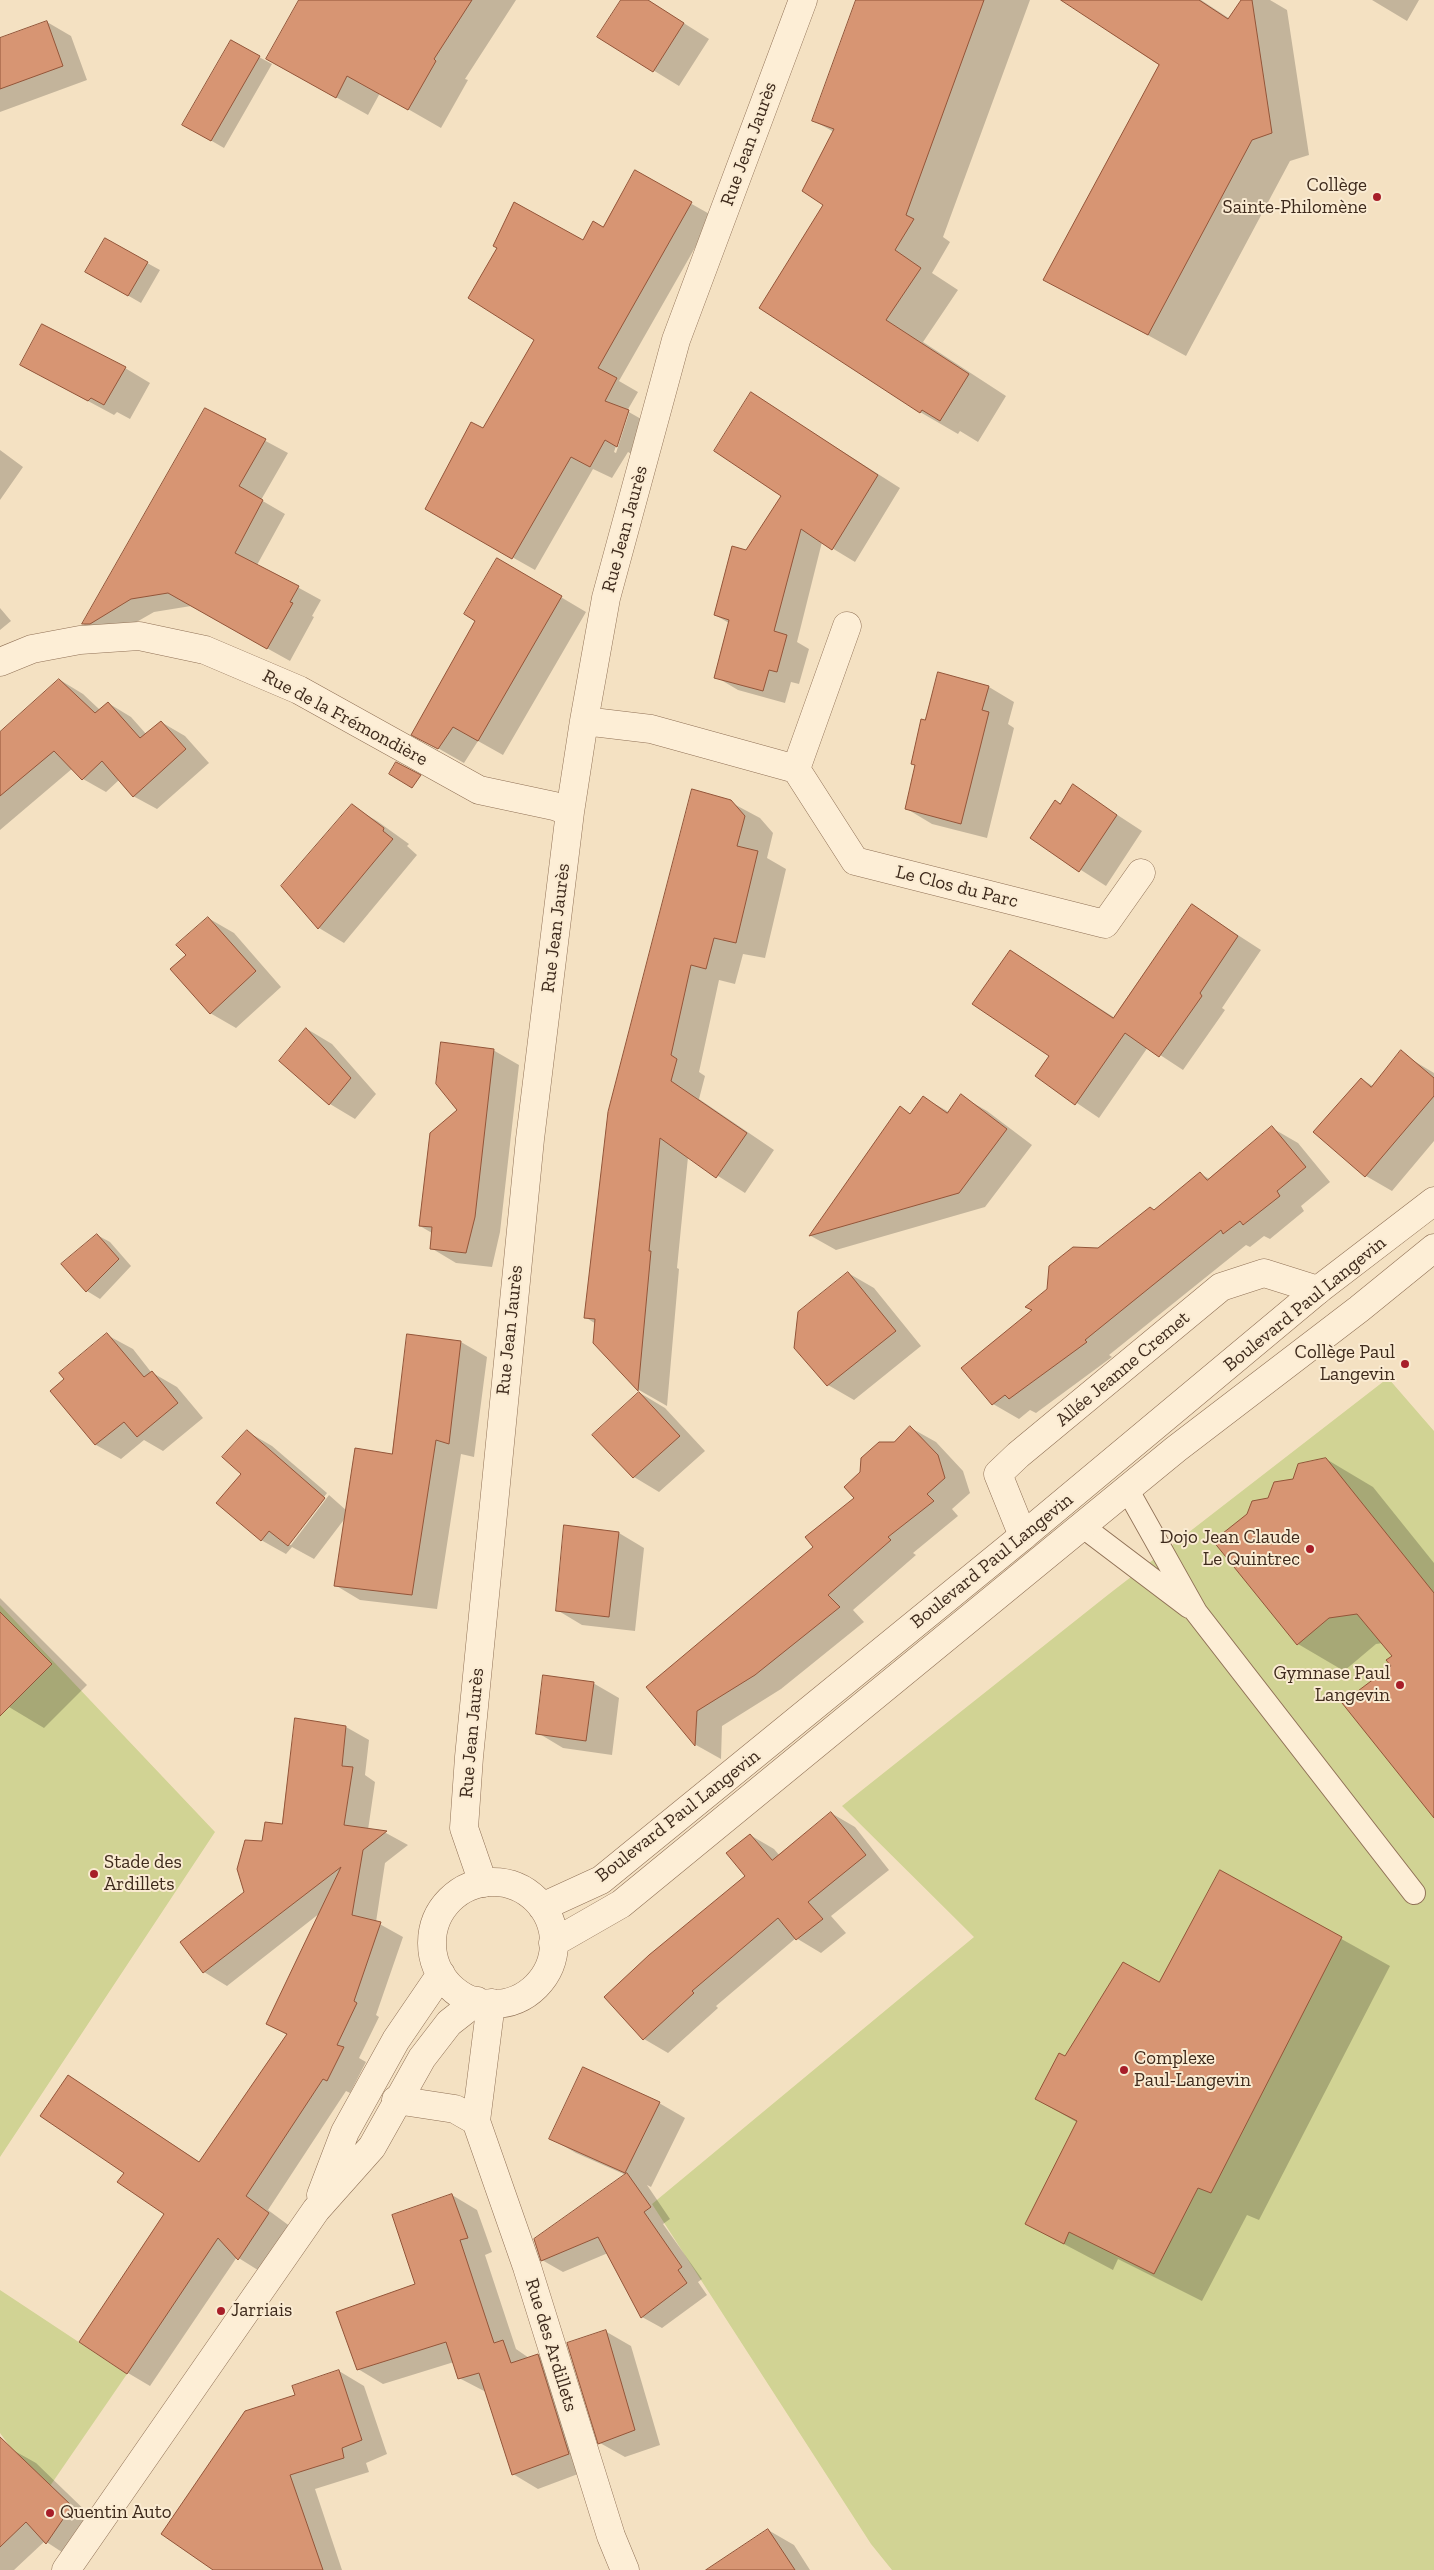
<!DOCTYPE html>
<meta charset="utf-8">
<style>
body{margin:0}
canvas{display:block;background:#f4e1c2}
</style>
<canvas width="1434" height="2570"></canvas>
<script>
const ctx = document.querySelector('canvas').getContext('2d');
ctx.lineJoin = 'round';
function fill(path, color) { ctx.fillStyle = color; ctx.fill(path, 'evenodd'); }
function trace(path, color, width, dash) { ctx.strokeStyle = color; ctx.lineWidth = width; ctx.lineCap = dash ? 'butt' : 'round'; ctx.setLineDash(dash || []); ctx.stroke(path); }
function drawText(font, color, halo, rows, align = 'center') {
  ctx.font = font + ' "Zilla Slab",serif'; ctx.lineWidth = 4; ctx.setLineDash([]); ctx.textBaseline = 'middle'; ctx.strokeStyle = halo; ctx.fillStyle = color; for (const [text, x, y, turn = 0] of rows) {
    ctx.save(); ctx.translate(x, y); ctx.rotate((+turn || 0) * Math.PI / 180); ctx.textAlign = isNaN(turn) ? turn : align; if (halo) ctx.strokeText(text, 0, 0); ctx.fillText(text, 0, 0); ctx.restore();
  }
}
fill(new Path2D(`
 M1388,1378L1434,1431V2570H892L871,2544L652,2204L974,1937L842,1806L1109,1594Z
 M0,1605L215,1832L0,2157Z
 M0,2290L127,2374L50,2486L11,2448L0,2433Z`), '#d1d394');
fill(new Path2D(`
 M301,0H516L465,79L468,80L441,128L380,93L368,115L300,77Z
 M622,0H647L709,39L679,86L599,37Z
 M858,0H1030L943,237L950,242L932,273L958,290L923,342L1006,396L978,442L960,431L958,434L920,412L825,204L834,132L814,121Z
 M1063,0H1201L1230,19L1242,0H1270L1287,10L1309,155L1290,161L1186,356L1045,279L1160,64Z
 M1372,0H1419L1407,21Z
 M47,22L71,36L87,80L0,112V39Z
 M231,42L272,64L224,148L184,125Z
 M635,172L713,216L619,381L638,392L627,411L650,424L639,458L628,452L612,478L593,469L535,570L427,509L484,430L536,340L584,242L604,229ZM627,413H629L616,453L614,452Z
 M105,240L160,270L141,303L87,272Z
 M125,368L150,383L130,419L117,412L114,415L47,379Z
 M752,394L900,488L855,562L822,542L797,642L809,649L799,684L791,682L785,703L738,690L716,677L729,623L715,615L747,551L782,496Z
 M206,409L288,453L261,500L285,514L257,565L321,600L312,616L314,617L290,661L191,606L154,612L112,636H105L83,624Z
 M0,450L23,467L0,500Z
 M522,574L586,612L503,755L478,741L464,763L413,734Z
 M0,608L11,621L0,630Z
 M939,673L989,687L1014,702L1008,724L1014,728L987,838L932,824L907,809Z
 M60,680L83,694L100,710L108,703L131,717L147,735L161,722L185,736L209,763L157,809L133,796L119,780L106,792L83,779L73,768L0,830V733Z
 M1073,786L1142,831L1106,886L1031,838L1060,805Z
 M730,802L760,818L773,833L767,858L786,869L765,958L743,954L735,984L719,980L699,1072L705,1076L699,1099L774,1150L745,1193L688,1157L677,1268L679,1269L667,1406L639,1390L594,1342L596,1324L585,1317Z
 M352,806L377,821L409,844L407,846L417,855L344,943L319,928L283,886Z
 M1193,906L1261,950L1222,1008L1225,1010L1183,1070L1148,1047L1099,1118L1037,1076L1051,1056L1010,951L1115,1018Z
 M208,918L234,933L281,987L236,1028L210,1013L187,956Z
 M307,1029L332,1044L376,1094L355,1119L330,1104Z
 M493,1050L519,1065L500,1232L492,1267L456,1263L431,1248L432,1233L420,1226L459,1110Z
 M1409,1058L1434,1073V1141L1392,1191L1366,1176L1315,1132L1361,1079L1373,1086Z
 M961,1096L987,1111L1032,1145L985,1207L836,1250L811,1236L900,1108L911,1114L924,1098L949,1112Z
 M1272,1128L1298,1143L1330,1182L1301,1206L1304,1211L1270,1239L1264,1236L1250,1247L1246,1245L1109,1355L1112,1357L1036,1413L1030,1410L1019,1419L993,1404L963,1368L1033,1311L1027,1307L1098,1249L1155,1210L1200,1174L1210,1179Z
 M97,1235L110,1242L131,1266L100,1299L87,1291L63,1264Z
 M848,1273L874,1288L921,1346L854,1400L828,1385L796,1348Z
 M107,1335L133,1349L151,1372L177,1387L203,1418L163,1451L144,1440L121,1459L96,1445L52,1391L66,1379Z
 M408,1335L461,1342L487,1357L474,1457L461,1454L437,1609L360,1600L335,1585L346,1517L314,1559L292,1547L286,1554L261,1540L243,1474L248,1432L272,1446L327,1493L288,1545H291L329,1495L347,1511L393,1455Z
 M640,1393L665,1408L705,1451L659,1492L634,1477Z
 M911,1428L936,1442L963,1471L970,1493L952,1509L958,1516L913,1553L916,1555L853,1610L864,1622L781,1689L722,1726L721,1759L696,1745L648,1687L815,1548L856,1498L895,1444Z
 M1326,1459L1373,1487L1434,1563V1816L1393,1667L1394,1656L1383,1643L1376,1644L1344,1671L1298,1644L1269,1500Z
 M619,1533L644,1548L635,1631L582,1625L557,1610Z
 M0,1598L87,1685L44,1728L9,1707L0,1698Z
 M593,1683L619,1698L612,1755L563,1748L538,1733Z
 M296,1720L346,1727L369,1740L365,1775L375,1782L368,1830L386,1833L408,1845L385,1863L376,1922L403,1937L376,2015L379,2017L359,2058L366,2062L350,2093L346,2091L268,2210L291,2227L261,2272L237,2257L150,2386L128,2373L166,2213L126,2172L69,2076L201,2163L287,2035L268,2024L320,1913L227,1986L204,1972L182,1942L246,1892L263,1843L283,1825Z
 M831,1813L855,1827L889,1870L831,1916L846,1933L821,1953L796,1938L716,2006L718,2008L668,2053L644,2039L746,1876L750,1835L774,1849L780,1856Z
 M1221,1872L1390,1966L1259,2220L1247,2215L1202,2301L1118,2259L1113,2270L1026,2224L1078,2123L1036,2099L1065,2058L1160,1984Z
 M659,2103L685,2118L651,2187L647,2185L670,2219L663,2224L702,2279L698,2282L707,2295L662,2328L642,2317L608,2253L563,2272L542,2260L626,2175L576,2153L550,2138Z
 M452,2195L477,2210L492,2252L485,2255L516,2349L529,2358L538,2355L563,2370L594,2468L538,2489L513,2474L486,2392L459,2378L454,2362L383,2384L358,2369L416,2285Z
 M605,2331L631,2346L660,2445L625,2457L600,2443Z
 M339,2371L364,2386L387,2454L366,2463L369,2472L315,2489L342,2570H215Z
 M11,2449L36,2463L96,2521L71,2558L45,2541L14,2570H0V2461Z
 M768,2530L794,2545L810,2570H725Z`), '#0003');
const building = new Path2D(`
 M299,0H472L434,59L436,61L408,110L347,76L336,98L266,59Z
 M621,0H648L684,23L653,72L597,37Z
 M856,0H984L906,215L914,219L895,250L921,268L886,320L969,374L940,421L922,410L920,413L759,308L823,205L802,191L834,129L812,121Z
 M1061,0H1199L1228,19L1241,0H1252L1272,133L1252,140L1148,335L1043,280L1159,65Z
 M47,21L63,66L0,89V38Z
 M231,40L260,56L211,141L182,125Z
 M635,170L692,202L598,368L617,378L605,401L629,410L617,447L605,440L590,467L571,457L512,559L425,509L471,422L483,428L534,340L468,298L497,248L493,246L514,202L583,240L593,221L603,227Z
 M105,238L148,262L128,296L85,272Z
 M42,324L126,367L104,405L91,398L88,401L20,365Z
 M751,392L878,475L832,550L801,529L774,631L787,635L777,672L769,670L763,691L714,678L729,620L714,615L732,546L746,550L781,496L714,451Z
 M205,408L266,439L239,486L263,500L235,553L299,586L290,602L293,603L267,649L168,593L131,599L90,624H82Z
 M497,558L562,596L478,741L453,727L438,749L411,735L475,621L464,614Z
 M938,672L989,686L982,710L989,712L961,824L905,809L915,765L911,764L921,719L925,720Z
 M59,679L95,713L108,702L140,738L161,721L186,749L133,797L102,761L82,780L54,751L0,796V732Z
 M396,762L421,775L412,788L389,774Z
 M1073,784L1117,815L1079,872L1030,838L1055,800L1060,804Z
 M692,789L731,800L745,816L737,846L758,851L736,943L714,938L706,969L691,965L671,1055L677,1059L671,1081L747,1133L716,1178L660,1138L649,1251H651L638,1391L593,1343L595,1319L584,1318L608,1112Z
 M352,804L384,828L383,831L393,839L318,929L281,886Z
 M1192,904L1238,936L1200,993L1202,996L1159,1057L1125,1033L1075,1105L1035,1076L1049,1056L972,1004L1010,950L1113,1018Z
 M208,917L256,971L210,1014L170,969L186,955L176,945Z
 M306,1028L351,1078L329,1105L279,1061Z
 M441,1042L494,1049L475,1217L466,1253L430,1249L432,1227L419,1226L430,1133L457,1110L436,1084Z
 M1401,1050L1434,1078V1096L1365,1177L1313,1132L1361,1078L1371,1087Z
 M961,1094L1007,1129L959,1193L809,1236L900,1106L910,1114L923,1096L947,1113Z
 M1272,1126L1306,1167L1277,1191L1280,1196L1243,1225L1240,1221L1223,1234L1221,1230L1085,1340L1087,1342L1009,1399L1005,1395L992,1405L961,1368L1032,1310L1025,1307L1047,1289L1049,1266L1073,1247L1098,1248L1150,1207L1154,1210L1200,1172L1207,1180Z
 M97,1234L119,1259L86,1292L61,1264Z
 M848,1272L896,1331L827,1386L794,1348L798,1312Z
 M107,1333L144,1377L152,1371L178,1403L137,1437L124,1422L95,1445L50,1391L64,1379L59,1373Z
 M407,1334L461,1341L449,1444L436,1440L412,1595L334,1586L355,1448L392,1454Z
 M639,1392L680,1436L633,1478L592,1435Z
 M910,1426L938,1455L945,1478L927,1494L934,1501L888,1537L891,1540L828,1595L840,1607L755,1675L697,1711L695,1746L646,1687L813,1547L805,1537L854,1498L844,1487L860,1472L861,1458L879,1442H894Z
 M247,1430L325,1498L288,1546L269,1531L261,1541L216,1503L241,1474L222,1457Z
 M1326,1458L1434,1593V1818L1342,1703L1391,1666L1386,1660L1392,1656L1357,1614L1329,1618L1297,1645L1213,1541L1247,1514L1252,1501L1268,1498L1274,1482L1293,1479L1298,1464Z
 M564,1525L619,1532L609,1617L556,1611Z
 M0,1612L52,1664L0,1716Z
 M543,1675L594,1682L586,1741L536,1734Z
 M295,1718L346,1726L342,1766L353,1767L344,1825L387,1831L363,1850L352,1915L381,1922L354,2001L357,2003L337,2045L344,2047L327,2081L323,2079L246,2196L269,2213L238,2260L218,2238L127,2374L79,2342L164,2214L117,2182L124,2173L40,2116L68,2075L199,2162L287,2034L266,2024L341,1867L203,1973L180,1942L244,1892L237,1869L245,1840L262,1841L265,1822L282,1824Z
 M831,1812L866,1855L808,1902L823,1919L796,1940L778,1918L692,1991L694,1993L643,2040L604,1997L649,1955L745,1876L726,1853L750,1834L772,1860Z
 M1220,1870L1342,1937L1211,2193L1198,2188L1154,2274L1069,2232L1064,2244L1025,2224L1077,2121L1035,2099L1059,2053L1065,2056L1123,1962L1159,1982Z
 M583,2067L660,2102L625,2173L549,2139Z
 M627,2173L651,2207L644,2212L682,2267L678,2270L687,2283L641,2318L598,2237L541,2261L534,2239Z
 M452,2194L468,2238L460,2240L494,2343L503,2340L511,2363L538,2354L569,2454L512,2475L479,2373L458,2379L446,2342L357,2370L336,2312L415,2284L392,2215Z
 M606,2330L635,2430L598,2444L567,2343Z
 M339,2370L362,2440L342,2448L344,2458L290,2475L323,2570H213L161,2534L245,2411L295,2395L292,2386Z
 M0,2437L72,2506L46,2544L26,2522L0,2547Z
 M768,2529L795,2570H706Z`);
fill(building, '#d79573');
trace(building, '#935539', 1);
const service = new Path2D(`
 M1127,1489L1196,1612L1414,1893
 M1082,1526L1189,1607`);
const minor = new Path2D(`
 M0,662L32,649L80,640L139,636L205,650L299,690L479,790L554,806L570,812
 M584,721L651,729L796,769L855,861L1105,924L1141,873
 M796,769L847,626
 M1023,1536L998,1474L1018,1455L1221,1287L1264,1273L1318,1290
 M483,1883L464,1828L469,1757L530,1139L570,812L584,721L606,598L676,340L803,0
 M491,2003L476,2121L527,2267L611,2536L625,2570
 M396,2100L455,2109L476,2121`);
const tertiary = new Path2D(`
 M432 1943a61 61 0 1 1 122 0a61 61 0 1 1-122 0Z
 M542,1907L601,1880L1023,1536L1318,1290L1434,1201
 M553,1943L621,1904L1176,1449L1359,1309L1434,1248
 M321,2195L345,2132L396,2040L441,1974
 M66,2570L316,2210L372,2147L422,2058L449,2023L477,2001`);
trace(service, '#907156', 24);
trace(minor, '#907156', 29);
trace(tertiary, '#907156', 29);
trace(service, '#fdeed6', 22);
trace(minor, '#fdeed6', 28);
trace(tertiary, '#fdeed6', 28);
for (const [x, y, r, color] of [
 [1377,197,5,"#a71e29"],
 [1405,1364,5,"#a71e29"],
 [1310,1549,5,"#a71e29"],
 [1400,1685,5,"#a71e29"],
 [94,1874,5,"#a71e29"],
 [1124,2070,5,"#a71e29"],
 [221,2311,5,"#a71e29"],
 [50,2513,5,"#a71e29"]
]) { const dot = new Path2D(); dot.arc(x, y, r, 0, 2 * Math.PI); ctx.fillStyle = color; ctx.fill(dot); trace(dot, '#faebd2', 2); }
drawText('19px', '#3e2a1c', '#faebd2', [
 ["Rue Jean Jaurès",749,144,-70],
 ["Rue Jean Jaurès",625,529,-75],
 ["Rue de la Frémondière",345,718,28],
 ["Le Clos du Parc",957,887,14],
 ["Rue Jean Jaurès",556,928,-83],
 ["Boulevard Paul Langevin",1305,1304,-39],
 ["Rue Jean Jaurès",510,1330,-84],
 ["Allée Jeanne Cremet",1123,1369,-40],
 ["Boulevard Paul Langevin",992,1561,-39],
 ["Rue Jean Jaurès",472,1733,-85],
 ["Boulevard Paul Langevin",678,1816,-38],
 ["Rue des Ardillets",551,2345,73]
]);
drawText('19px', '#3e2a1c', '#faebd2', [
 ["Collège",1367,186],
 ["Sainte-Philomène",1367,208],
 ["Collège Paul",1395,1353],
 ["Langevin",1395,1375],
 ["Dojo Jean Claude",1300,1538],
 ["Le Quintrec",1300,1560],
 ["Gymnase Paul",1390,1674],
 ["Langevin",1390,1696],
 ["Stade des",104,1863,"left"],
 ["Ardillets",104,1885,"left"],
 ["Complexe",1134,2059,"left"],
 ["Paul-Langevin",1134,2081,"left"],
 ["Jarriais",231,2311,"left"],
 ["Quentin Auto",60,2513,"left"]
], 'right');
</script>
